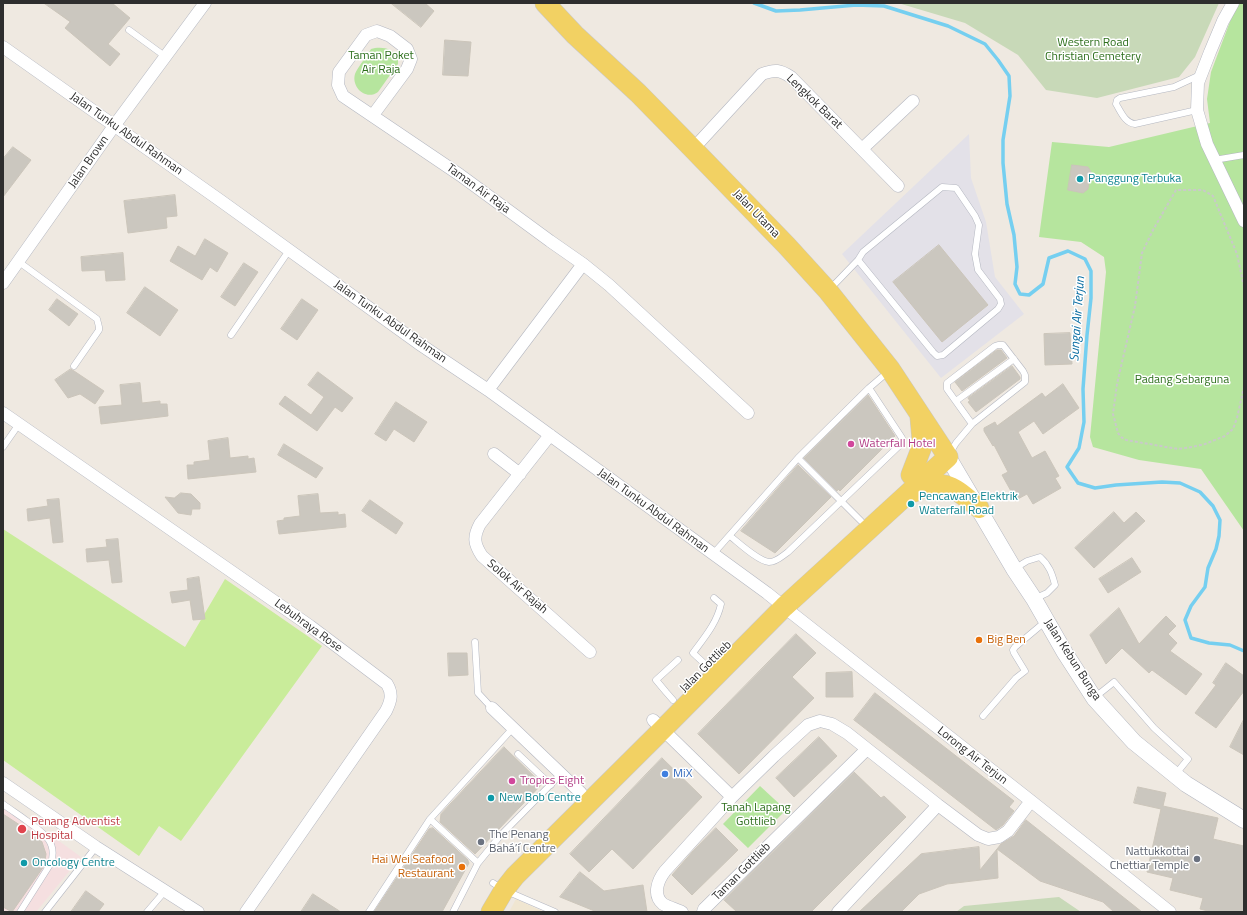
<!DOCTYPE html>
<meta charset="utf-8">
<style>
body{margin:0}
#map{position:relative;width:1247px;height:915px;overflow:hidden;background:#efe9e1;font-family:"Titillium Web",sans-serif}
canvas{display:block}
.frame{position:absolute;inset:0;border:4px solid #2e2e2e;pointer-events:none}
</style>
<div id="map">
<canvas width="1247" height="915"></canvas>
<div class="frame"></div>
</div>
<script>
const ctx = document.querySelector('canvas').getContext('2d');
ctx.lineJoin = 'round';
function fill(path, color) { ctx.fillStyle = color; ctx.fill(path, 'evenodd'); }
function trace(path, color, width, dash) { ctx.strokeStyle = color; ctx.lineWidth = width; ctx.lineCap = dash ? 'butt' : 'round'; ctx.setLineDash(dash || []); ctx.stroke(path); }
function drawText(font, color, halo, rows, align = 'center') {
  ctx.font = font + ' "Titillium Web",sans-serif'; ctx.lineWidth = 3; ctx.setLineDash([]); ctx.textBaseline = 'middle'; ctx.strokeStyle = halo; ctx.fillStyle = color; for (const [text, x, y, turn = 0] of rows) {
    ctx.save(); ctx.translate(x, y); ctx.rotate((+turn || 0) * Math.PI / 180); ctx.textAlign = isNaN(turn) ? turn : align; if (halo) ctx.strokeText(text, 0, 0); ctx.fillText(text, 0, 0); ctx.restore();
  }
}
fill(new Path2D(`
 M969,134L971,178L986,222L995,277L1024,314L941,378L842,254Z`), '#e3e1e8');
fill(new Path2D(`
 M516,899L544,912H509Z`), '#f0e6d1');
fill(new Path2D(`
 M3,800L81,857L36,912H3Z`), '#f5dfe0');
fill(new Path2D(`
 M1237,3H1244V531L1201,469L1139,460L1093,447L1090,437L1106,272L1104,257L1081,242L1039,237L1052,142L1109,147L1210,123L1207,99L1211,72Z
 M375,48C386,47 392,49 398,58V64L395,68L378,92C366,101 351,87 355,74C357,68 368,55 371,49Z
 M760,786L786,810L748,848L723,824Z`), '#b6e59e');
fill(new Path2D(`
 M898,3H1219L1195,57L1179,77L1097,98L1046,90L1018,55L965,23Z
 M1059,897L1081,912H956L964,906Z`), '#c8d9b8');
fill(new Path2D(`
 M3,529L185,647L225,579L322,646L181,841L159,826L139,856L3,760Z`), '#c9ec9a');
trace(new Path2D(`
 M754,3L776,11L800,10L856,5L884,6L948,26L985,44L998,60L1009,76L1010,96L1003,140V163L1007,204L1014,235L1017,267L1015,284L1020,294L1029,295L1043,284L1049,258L1068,251L1085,259L1091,271V298L1087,335L1083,389L1084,422L1079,448L1067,467L1078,483L1095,488L1116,485L1162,482L1180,483L1200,492L1213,506L1220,520L1219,536L1216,549L1208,568L1205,587L1191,606L1185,620L1191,638L1209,643L1230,645L1244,651`), '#75cff0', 3.5);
const building = new Path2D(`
 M44,3H112L130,18L108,44L120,54L110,66L65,28L70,22Z
 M391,3H425L434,11L421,27Z
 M445,40L471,42L468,76L443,75Z
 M13,147L31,160L3,197V159Z
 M1072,165L1088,167L1091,172L1088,189L1083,193L1068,190Z
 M175,195L177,216L166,217L167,228L128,233L124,201Z
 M205,239L228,253L217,272L210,267L202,280L170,261L178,246L195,256Z
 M939,245L988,305L942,342L893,282Z
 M123,253L125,280L106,281L105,270L82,271L81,257Z
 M244,263L258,272L235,306L221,297Z
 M145,287L178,310L160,336L127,313Z
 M57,299L78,314L69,326L49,310Z
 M302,299L318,310L297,340L281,329Z
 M1070,333L1072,364L1045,365L1044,334Z
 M997,350H1001L1007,358L962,391L955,382Z
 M1012,366L1020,377V379L976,412L968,402L970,401L968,398Z
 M71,369L104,391L95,404L80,394L68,398L55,380Z
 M318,372L353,398L342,412L335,407L317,431L279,404L285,396L311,415L324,397L308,385Z
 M140,383L142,403L160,401V404H167L168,416L101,424L99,407L122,405L120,385Z
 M1063,384L1079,408L1043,434L1034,421L1018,432L1032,458L1045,451L1059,476L1055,478L1061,488L1033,504L1027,494L1016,500L1002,475L1008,472L994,445L993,446L984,431V428L995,422L997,426L1042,393L1045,397Z
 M868,395L895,436L840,491L838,489L837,491L804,458Z
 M396,402L427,422L414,442L394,429L386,441L375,434Z
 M228,438L230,458L248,456V459L254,458L256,472L188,479L187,465H194V462L210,460L208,441Z
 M284,444L323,468L316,478L278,455Z
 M798,465L831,497L775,553L741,531Z
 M181,493L191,494L200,503V509H192L191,515L178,513L165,497L174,498Z
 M318,494L320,513L338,512V515L345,514L346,527L279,534L277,521L284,520V518L300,516L298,496Z
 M59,499L63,542L53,543L50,518L28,521L27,509L48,506L47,500Z
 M370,500L403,523L396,534L362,511Z
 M1114,512L1124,523L1136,512L1145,521L1094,568L1075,548Z
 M118,539L122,582L112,583L109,560L87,562L86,549L107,547L106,540Z
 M1132,558L1141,572L1108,593L1099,579Z
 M199,577L205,619L193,620L190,600L172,603L170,592L188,590L187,579Z
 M1119,608L1139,644L1166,616L1176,626L1168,634L1177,643L1170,651L1202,674L1186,695L1152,670L1149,673L1122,648L1106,664L1090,635Z
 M796,634L816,653L792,677L814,698L739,774L698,734Z
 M448,653H467L468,675L449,676Z
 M1226,663L1244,676V691L1216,728L1195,713L1216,685L1213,683Z
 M852,672L853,697H826V673Z
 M875,693L1014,801L1009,807L1014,811L1003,825L996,830L854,720Z
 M1244,719V755L1230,747Z
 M819,737L837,756L794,797L776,778Z
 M504,747L542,784L475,854L440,822L441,814Z
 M662,758L702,797L633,869L612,849L589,872L570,854Z
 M854,772L881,798L884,796L906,817L811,912H737L724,900Z
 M1138,787L1166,793L1163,806L1218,818L1213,839L1244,846V912H1212L1200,909L1203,898L1170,890L1173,878L1147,872L1161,809L1134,803Z
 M3,814L38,837L42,842L46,854L44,866L12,912L3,907Z
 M1026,820L1142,912H1114L1103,902L1040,881L997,849L1001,844L1014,836Z
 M433,828L468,860V861L469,863L442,912H374L429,829Z
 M716,828L738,850L692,895L672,875L693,851Z
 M979,847L980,870L997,849L998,878L947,884L919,894L901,912H859L921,854Z
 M580,872L604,891L643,885L647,912H597L560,897Z
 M86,891L104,904L98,912H71Z
 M313,894L341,912H301Z`);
fill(building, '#cbc7bf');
trace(building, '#cbc5ba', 1);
const service = new Path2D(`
 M129,30L166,57
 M1197,110L1135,124C1125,123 1121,112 1116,104L1117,100L1120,98L1174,87L1200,75
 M1214,160L1244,155
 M19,262L97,319L99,327V330L74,366
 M829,290L858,260L863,252L942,187L956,188L975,216L979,225L975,254L978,270L1000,299L1001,304L998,309L943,355L937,356L933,352L858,260
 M231,335L290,249
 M956,401L1014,359
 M3,447L19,424
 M950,453L956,443L972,424L1025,382V375L1023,371L1003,345H998L995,346L947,383V389L972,424
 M798,458L861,521
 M730,536C739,543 758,561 769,562C777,562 782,556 788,552L899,446L902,440V438L869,388
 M713,554L798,458L869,388L889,371
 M1014,569L1027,561L1040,557C1049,565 1052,573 1055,585L1047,593L1034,599
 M475,642L478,693L492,708
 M707,666L693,653C704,638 717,623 721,604L714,598
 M1094,698L1114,682L1154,728L1188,759L1175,775
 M673,700L666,692L656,680L678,660
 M983,716L1016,678L1025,671L1014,653L1013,650L1015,647L1046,621
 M518,754L551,785
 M3,804C11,810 19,815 27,821C42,832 58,841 51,863L20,912
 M430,819L478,863
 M493,883L504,890L555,912
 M45,912L96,847
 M147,912L165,891
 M369,912L430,819L513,728
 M453,912L478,863L500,836L561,774`);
const minor = new Path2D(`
 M1233,3L1223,21L1210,52L1198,83L1197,110L1207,144L1244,221
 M3,47L221,201L418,343L488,390L767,593L793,614L1031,801L1170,912
 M373,115L407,69L411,59L407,49L390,36L377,31L366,35L339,72L338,85L343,96L460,175L550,241L583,264L609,285L748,413
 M693,149L762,74C775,69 780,70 791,77L898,186
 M862,149L913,101
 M3,283L114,126L205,3
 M488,390L583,264
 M3,413L310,626L387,684C393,694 391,701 386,711L246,912
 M550,435L480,524C473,537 474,544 482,556L590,652
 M494,454L520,474
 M492,708L581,793
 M653,720L732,797
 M3,783L96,847L198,912
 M682,912C676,909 668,907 663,904C652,895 658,880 665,871L732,797L774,756L808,725L820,721L832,724L847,733L938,805L978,835L988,839L999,837L1008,831L1031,801
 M703,912L704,909L867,749
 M838,912L938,805`);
const tertiary = new Path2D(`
 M948,457L1014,569L1034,599L1065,653L1094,698L1134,742L1186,784L1244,820`);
const primary = new Path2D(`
 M911,475L921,449L922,439L920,416
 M914,492C946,476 954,488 979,508
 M491,912L504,890L515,876L663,729L784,607L948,457L890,369L828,291L787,246L693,149L638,93L575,35L545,3`);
trace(service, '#b4b7c1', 7);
trace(minor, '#b4b7c1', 13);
trace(tertiary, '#b4b7c1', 17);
trace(primary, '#c9c9c9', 21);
trace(new Path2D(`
 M1244,287L1237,254L1213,196L1203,190H1176L1153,230L1142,253L1135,306L1117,384L1113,414L1118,433L1121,437L1126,440L1178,449L1192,447L1205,444L1225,436L1233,429L1237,418L1244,387`), '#c9c9c9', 2, [3, 2]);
trace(service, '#fff', 6);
trace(minor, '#fff', 12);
trace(tertiary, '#fff', 16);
trace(primary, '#f2d163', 20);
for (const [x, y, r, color] of [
 [1080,179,4,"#0f9aa8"],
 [851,444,4,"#d1479c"],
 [911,504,4,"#0f9aa8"],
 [979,640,4,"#e8710a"],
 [665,774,4,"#3f7fe0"],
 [512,781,4,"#d1479c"],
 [491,798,4,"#0f9aa8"],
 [22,829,5,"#e0444e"],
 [481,842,4,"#6b7280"],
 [1197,859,4,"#6b7280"],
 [24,863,4,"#0f9aa8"],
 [462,867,4,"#e8710a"]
]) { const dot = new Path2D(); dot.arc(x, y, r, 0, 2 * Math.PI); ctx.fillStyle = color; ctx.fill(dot); trace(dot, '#fff', 1.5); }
drawText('12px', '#2c6e1b', '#fff', [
 ["Western Road",1093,43],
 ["Christian Cemetery",1093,57],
 ["Taman Poket",381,56],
 ["Air Raja",381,70],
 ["Padang Sebarguna",1182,380],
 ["Tanah Lapang",756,808],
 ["Gottlieb",756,822]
]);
drawText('12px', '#2e2e2e', '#fff', [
 ["Lengkok Barat",814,102,44],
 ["Jalan Tunku Abdul Rahman",126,134,35],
 ["Jalan Brown",89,162,-55],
 ["Taman Air Raja",478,189,36],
 ["Jalan Utama",756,214,46],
 ["Jalan Tunku Abdul Rahman",390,322,35],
 ["Jalan Tunku Abdul Rahman",653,511,36],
 ["Solok Air Rajah",517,587,41],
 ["Lebuhraya Rose",308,626,36],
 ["Jalan Kebun Bunga",1072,660,57],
 ["Jalan Gottlieb",706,667,-45],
 ["Lorong Air Terjun",972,756,38],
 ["Taman Gottlieb",742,872,-45]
]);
drawText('12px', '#0d838f', '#fff', [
 ["Panggung Terbuka",1088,179],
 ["Pencawang Elektrik",919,497],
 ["Waterfall Road",919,511],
 ["New Bob Centre",499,798],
 ["Oncology Centre",32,863]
], 'left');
drawText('12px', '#b23c85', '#fff', [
 ["Waterfall Hotel",859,444],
 ["Tropics Eight",520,781]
], 'left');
drawText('12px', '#c56008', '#fff', [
 ["Big Ben",987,640],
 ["Hai Wei Seafood",454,860,"right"],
 ["Restaurant",454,874,"right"]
], 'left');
drawText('12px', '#366cbe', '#fff', [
 ["MiX",673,774]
], 'left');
drawText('12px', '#be3a42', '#fff', [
 ["Penang Adventist",31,822],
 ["Hospital",31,836]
], 'left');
drawText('12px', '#5b616d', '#fff', [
 ["The Penang",489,835],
 ["Bahá’í Centre",489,849],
 ["Nattukkottai",1189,852,"right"],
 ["Chettiar Temple",1189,866,"right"]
], 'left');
drawText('italic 13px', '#0d6fa3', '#fff', [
 ["Sungai Air Terjun",1078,319,-86]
]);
</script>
